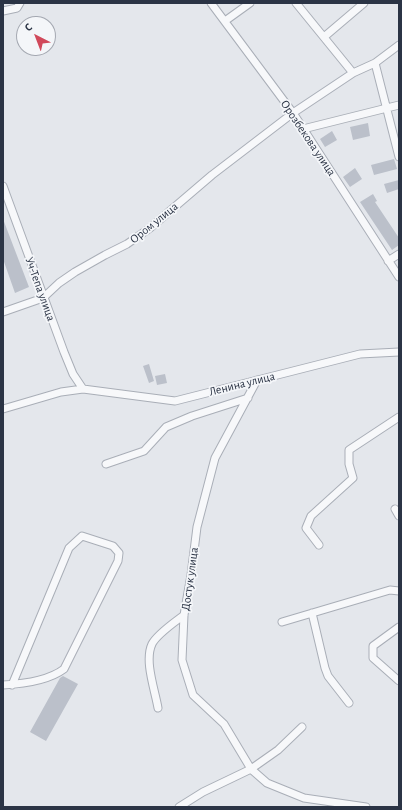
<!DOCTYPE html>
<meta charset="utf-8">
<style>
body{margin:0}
#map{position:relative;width:402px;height:810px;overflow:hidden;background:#e4e7ec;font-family:"Alegreya Sans",sans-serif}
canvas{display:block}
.frame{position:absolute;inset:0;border:4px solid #2b3445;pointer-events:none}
.north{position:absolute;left:16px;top:16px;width:40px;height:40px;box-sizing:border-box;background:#f4f6f9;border:1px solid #a4a8b1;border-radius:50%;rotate:318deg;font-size:11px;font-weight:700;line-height:16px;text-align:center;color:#2b3445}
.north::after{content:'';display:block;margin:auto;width:14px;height:18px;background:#d1495b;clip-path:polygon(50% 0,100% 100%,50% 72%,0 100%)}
</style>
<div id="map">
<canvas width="402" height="810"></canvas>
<div class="frame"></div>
<div class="north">С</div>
</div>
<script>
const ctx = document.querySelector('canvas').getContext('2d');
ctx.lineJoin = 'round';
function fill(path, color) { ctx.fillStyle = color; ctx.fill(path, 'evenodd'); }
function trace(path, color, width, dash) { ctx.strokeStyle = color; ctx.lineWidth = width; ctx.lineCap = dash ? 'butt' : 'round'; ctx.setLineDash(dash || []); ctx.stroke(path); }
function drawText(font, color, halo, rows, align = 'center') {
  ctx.font = font + ' "Alegreya Sans",sans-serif'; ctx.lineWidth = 3.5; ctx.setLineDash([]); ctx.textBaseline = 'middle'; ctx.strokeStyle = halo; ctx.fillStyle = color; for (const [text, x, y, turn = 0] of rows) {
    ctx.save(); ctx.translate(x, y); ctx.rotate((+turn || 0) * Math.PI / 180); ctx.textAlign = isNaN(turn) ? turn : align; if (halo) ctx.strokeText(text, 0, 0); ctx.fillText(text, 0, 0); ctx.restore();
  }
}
fill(new Path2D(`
 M368,123L370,136L353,140L350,127Z
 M332,131L337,140L325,147L320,139Z
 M394,159L397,169L374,175L371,165Z
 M355,168L362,179L350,187L343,177Z
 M399,180V189L387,193L384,184Z
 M373,194L377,201L375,202L399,238V245L392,250L360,202Z
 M3,219L29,287L15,293L3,259Z
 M149,364L154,381L149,383L143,366Z
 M165,374L167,383L157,385L155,376Z
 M63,676L78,684L46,741L30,732L60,678Z`), '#bbc0ca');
const minor = new Path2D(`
 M211,3L293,113L399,277
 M296,3L353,73
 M3,11L17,8L20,3
 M225,21L250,3
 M324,37L364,3
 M375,63L399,157
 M303,129L399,105
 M3,186L64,352L73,374L83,389
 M388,261L399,254
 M3,312L43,298L59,283L75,272L105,255L127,244L150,228L212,175L293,113L353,73L375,63L399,45
 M257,380L215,458L197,527L191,575L184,615L182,660L193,695L224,724L251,769L267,783L304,798L366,807
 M3,409L61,392L83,389L175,401L360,354L399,352
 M106,464L144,451L166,427L192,416L248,398
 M395,509L399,516
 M319,545L306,528L311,516L353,478L349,464V450L399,417
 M312,613L325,668L328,676L349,703
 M282,622L390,590L399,591
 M399,627L373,646V658L399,681
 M3,685C22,684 48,681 64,669L118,561L119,553L113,546L82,536L69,548L12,685
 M158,708C155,690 144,661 152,644C157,634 175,622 184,615
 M179,807L203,792L251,769L278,750L302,727`);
trace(minor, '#a9aeb7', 9);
trace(minor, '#f7f8fa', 7);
drawText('12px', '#2b3445', '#f4f6f9', [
 ["Орозбекова улица",308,138,56],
 ["Ором улица",154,223,-39],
 ["Уч-Тепа улица",40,289,70],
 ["Ленина улица",242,384,-14],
 ["Достук улица",190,579,-82]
]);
</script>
